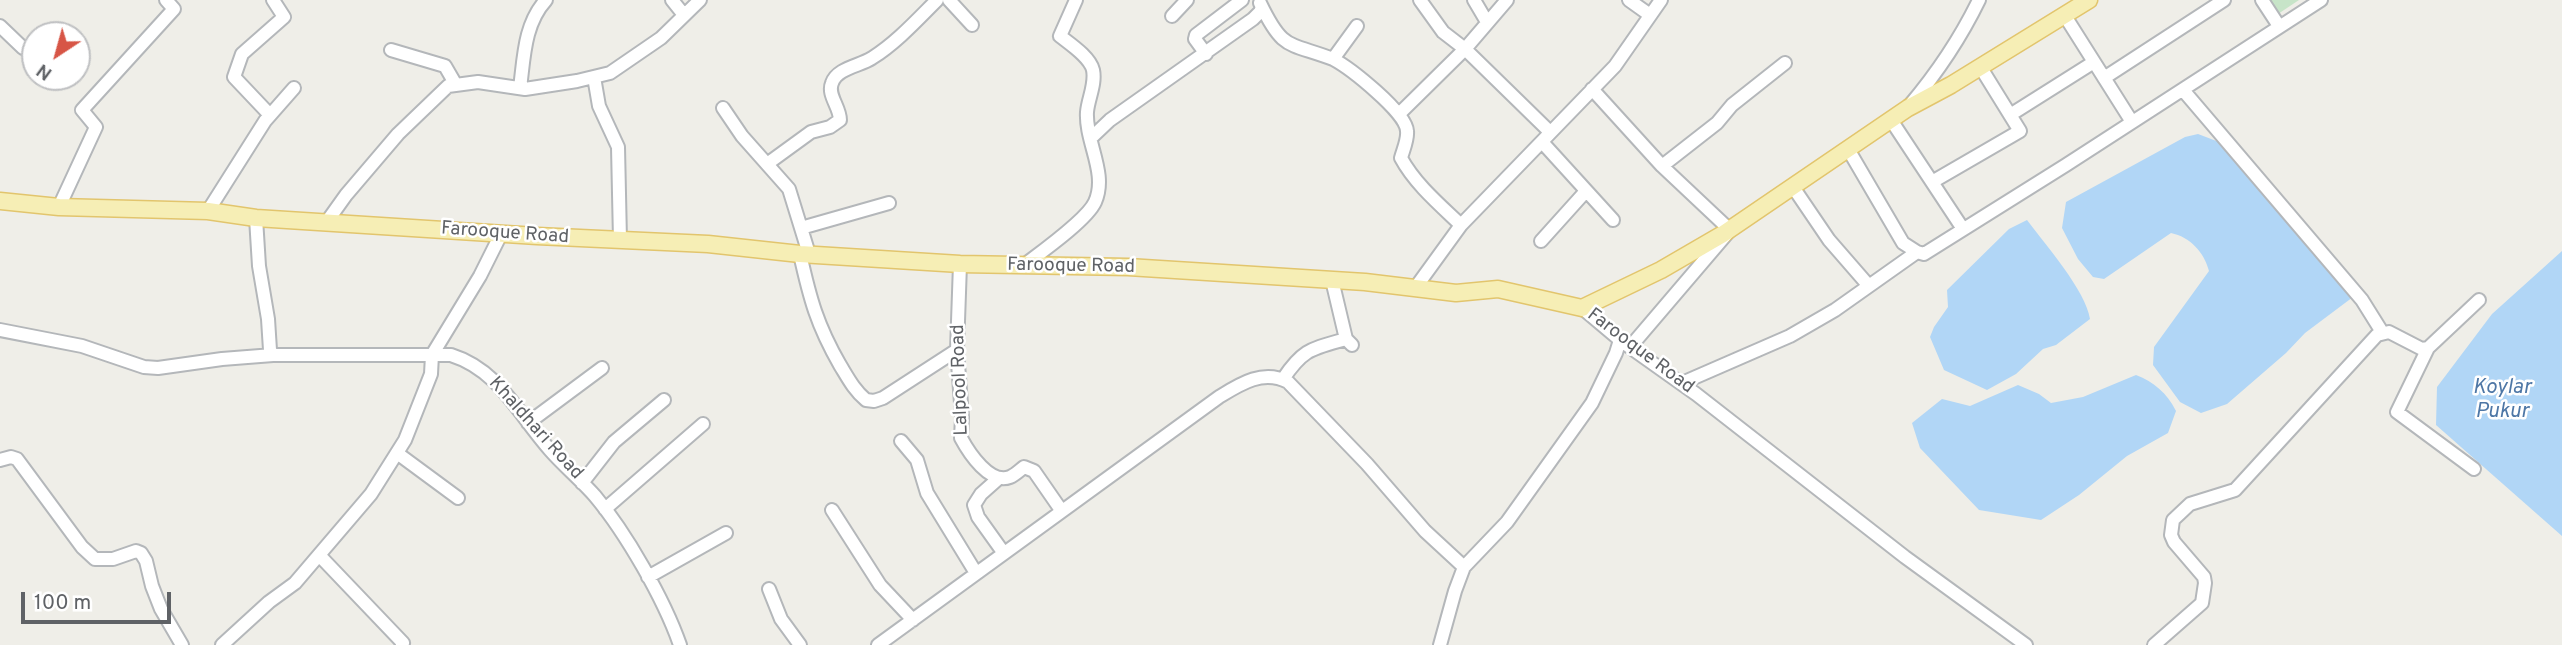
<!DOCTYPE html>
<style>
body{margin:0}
#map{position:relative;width:2562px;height:645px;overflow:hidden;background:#efeee8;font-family:Overpass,sans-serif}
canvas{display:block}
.north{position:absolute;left:21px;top:21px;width:70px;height:70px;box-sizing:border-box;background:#fff;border:2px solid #bfc0c2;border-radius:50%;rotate:216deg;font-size:19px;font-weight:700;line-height:28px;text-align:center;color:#5f6266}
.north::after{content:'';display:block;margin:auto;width:24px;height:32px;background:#d75546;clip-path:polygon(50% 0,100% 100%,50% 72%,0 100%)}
.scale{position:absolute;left:21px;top:592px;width:150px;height:32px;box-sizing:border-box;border:4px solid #5f6266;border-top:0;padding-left:9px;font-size:21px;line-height:24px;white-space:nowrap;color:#5f6266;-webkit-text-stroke:5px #fff;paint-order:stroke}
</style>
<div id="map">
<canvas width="2562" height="645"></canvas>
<div class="north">N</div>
<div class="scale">100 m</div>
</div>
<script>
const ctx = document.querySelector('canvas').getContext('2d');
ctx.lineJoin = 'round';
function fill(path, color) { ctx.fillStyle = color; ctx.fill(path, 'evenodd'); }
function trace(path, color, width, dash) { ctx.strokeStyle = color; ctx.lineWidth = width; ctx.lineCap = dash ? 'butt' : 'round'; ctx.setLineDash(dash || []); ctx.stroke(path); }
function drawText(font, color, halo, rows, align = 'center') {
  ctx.font = font + ' Overpass,sans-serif'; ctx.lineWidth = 5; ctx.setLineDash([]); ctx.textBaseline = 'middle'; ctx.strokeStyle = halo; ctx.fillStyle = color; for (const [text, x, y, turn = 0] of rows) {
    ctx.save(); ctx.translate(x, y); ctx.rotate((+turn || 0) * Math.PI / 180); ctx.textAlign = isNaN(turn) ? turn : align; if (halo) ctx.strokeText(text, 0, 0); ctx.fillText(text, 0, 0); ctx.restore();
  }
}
fill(new Path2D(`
 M2269,0H2299L2278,14Z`), '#c7e4c8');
fill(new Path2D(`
 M2198,134L2219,142L2260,186L2353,297L2305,333L2286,353L2227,404L2201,413L2180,402L2153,365L2154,347L2209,271C2204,252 2190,237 2171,233L2104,279L2093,277L2078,259L2062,228L2066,202L2185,137Z
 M2027,220C2045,244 2086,291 2090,319L2056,345L2043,349L2016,374L1987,390L1944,370L1930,337L1934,327L1948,307L1947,290L2009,229Z
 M2562,251V536L2436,425L2437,387L2492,314Z
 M2136,375C2154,382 2167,393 2176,411L2168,433L2127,456L2079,495L2041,520L1979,510L1920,448L1912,423L1942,399L1970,406L2018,385L2039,394L2051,403L2083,397Z`), '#b1d6f6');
const minor = new Path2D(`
 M672,0L684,15
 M949,0L972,25
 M1420,0L1443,32L1465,49L1550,132
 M1474,0L1487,22
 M1629,0L1650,15
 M2262,0L2279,26
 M1260,3C1283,51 1288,42 1333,59
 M1172,16L1187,0
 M2065,16L2132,122
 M0,26L23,48
 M1357,26L1333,59C1350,68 1406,112 1407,131C1408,140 1403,150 1401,158C1415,184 1440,205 1461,225
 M391,50L445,66L456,85
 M1206,54L1195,39L1196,35L1242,0
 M594,77L599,106L618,147L620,240
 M2104,78L2224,0
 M520,88C524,58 524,24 546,0
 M1592,89L1662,166L1730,230L1631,346
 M2183,90L2362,300L2382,332
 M1910,105C1937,73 1961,37 1979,0
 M723,108L742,136L789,189L809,254
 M1399,114L1465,49L1507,0
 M270,115L234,77L242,54L284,17L273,0
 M2010,115L2094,62
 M1891,120L1963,229
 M1091,138L1110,120L1253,19L1260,12L1262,7
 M1542,142L1613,220
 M1848,149L1903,243L1917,252L1924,254L2066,165L2321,0
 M767,164L811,132L830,127L840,120C840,107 827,95 832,83C837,68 860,66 872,58C896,43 917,20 937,0
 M1662,166L1717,123L1732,105L1785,63
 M1932,182L2020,131L1981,68
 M1793,187L1829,240L1869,286
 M59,207L96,127L82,110L174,9L166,0
 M208,211L265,121L294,88
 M256,218L259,266L268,319L270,350L273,355H451C499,370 518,414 550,450C564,466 581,480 595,496C626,533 664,599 680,645
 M326,223L346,195L398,134L448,86L478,82L525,89L577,81L610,73L661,38L700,0
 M801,228L889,203
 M1541,241L1586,191
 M800,254C810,299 817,325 840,365C848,378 854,390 866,400L874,401L883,398L957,350
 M960,264L957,350L962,417L961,438C969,453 990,485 1010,477C1015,475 1020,470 1024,467L1034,471L1061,510
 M1023,266C1040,253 1087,220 1095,202C1108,173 1085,142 1087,112C1088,99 1096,84 1093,70C1090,57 1070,44 1060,36L1076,0
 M1332,280L1346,339L1352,345
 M1416,287L1461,225L1615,66L1661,0
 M1582,308L1620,340L1696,394L1905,557L2026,645
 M0,330L82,346L144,367L158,368L222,359L273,355
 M2428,348L2397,412L2474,469
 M1283,379C1303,349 1311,349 1346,339
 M1682,383L1790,336L1835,310L1917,252
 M528,423L602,368
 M901,441L917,460L927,493L976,573
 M397,453L458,498
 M0,460L11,457L17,459L82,547L95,559H113L136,551L141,553L146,561L152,586L161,609L182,645
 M999,478L981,494L974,505L978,517L1003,552
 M582,483L614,442L664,400
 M605,509L703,424
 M832,510L880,585L913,620
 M319,555L403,643L402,645
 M648,577L726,533
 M769,589L781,619L800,645
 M222,645L269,602L295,583L371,494L405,440L431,374L432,355L480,276L501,234
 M878,645L1219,397C1240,384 1263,369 1288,382L1367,464L1425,531L1464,567
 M1440,645L1455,591L1464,567L1507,522L1592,403L1616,353L1620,340
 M2154,645L2202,603L2205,583L2204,577L2174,542L2171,535L2173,520L2190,504L2235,490L2377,335L2389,332L2422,349L2428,348L2479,300`);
const major = new Path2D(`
 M0,201L59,207L208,211L256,218L537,236L708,244L800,254L960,264L1128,267L1365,282L1456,293L1498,289L1582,308L1661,270L1723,234L1908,108L1951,85L2089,0`);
trace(minor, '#b4b7ba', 16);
trace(major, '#e2c56d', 19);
trace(minor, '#fff', 12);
trace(major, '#f6eeb5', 16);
drawText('19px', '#5f6266', '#fff', [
 ["Farooque Road",505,234,4],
 ["Farooque Road",1071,267,1],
 ["Farooque Road",1640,352,37],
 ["Lalpool Road",961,380,-92],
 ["Khaldhari Road",535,429,48]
]);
drawText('italic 21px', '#4e77a6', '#fff', [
 ["Koylar",2502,389],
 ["Pukur",2502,413]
]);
</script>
